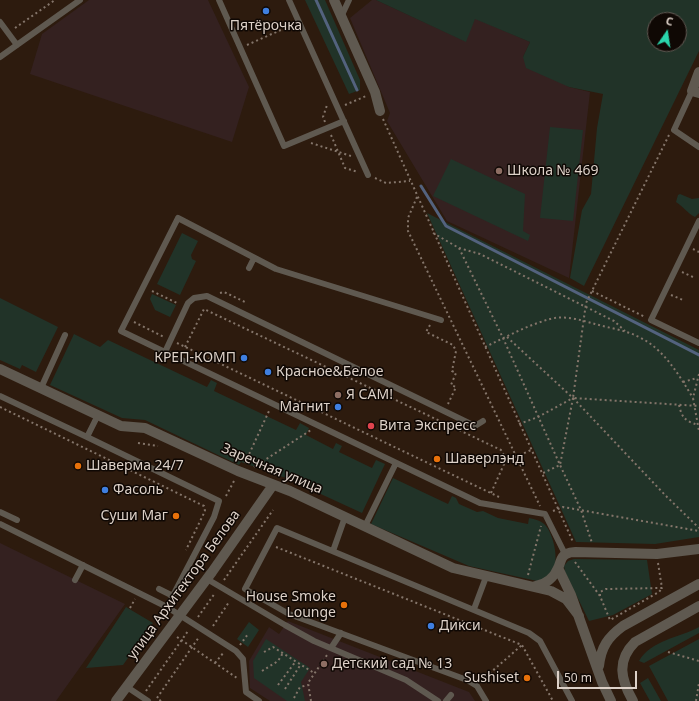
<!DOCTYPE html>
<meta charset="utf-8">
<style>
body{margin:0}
#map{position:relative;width:699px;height:701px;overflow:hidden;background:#2d1b0e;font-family:"Noto Sans",sans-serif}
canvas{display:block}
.north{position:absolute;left:647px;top:12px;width:40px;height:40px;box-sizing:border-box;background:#0f0804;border:1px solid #615852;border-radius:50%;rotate:13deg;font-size:11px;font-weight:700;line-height:16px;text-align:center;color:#ddd1c8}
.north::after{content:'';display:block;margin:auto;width:14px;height:18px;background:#2ad5ac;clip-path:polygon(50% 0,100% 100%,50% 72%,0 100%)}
.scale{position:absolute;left:557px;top:671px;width:80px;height:18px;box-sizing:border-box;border:2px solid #ddd1c8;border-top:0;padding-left:5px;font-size:12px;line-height:14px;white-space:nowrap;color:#ddd1c8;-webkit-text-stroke:3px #0f0804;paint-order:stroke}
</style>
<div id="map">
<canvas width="699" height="701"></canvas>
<div class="north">С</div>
<div class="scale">50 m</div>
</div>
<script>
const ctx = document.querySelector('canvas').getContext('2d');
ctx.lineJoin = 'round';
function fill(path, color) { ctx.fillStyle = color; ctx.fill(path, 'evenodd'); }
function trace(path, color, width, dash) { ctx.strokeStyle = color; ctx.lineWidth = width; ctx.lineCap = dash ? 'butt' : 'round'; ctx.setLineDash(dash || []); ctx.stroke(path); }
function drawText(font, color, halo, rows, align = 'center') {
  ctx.font = font + ' "Noto Sans",sans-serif'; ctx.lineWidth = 3; ctx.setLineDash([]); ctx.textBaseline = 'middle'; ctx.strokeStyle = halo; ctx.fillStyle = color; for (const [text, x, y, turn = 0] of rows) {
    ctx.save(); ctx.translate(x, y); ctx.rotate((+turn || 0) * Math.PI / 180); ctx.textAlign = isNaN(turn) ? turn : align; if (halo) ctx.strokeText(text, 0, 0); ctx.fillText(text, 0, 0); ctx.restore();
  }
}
fill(new Path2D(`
 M89,0H208L249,87L232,142L30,74L42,34Z
 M372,0H376L465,41L475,18L530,42L523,57L569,87L590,92L569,278L447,221L387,121L390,113L350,18Z
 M0,543L125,604L56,701H0Z
 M288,621L469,692L475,701H270L250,688L249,661L269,627L279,634Z`), '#342120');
fill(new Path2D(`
 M305,0H325L360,80V90L349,94Z
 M376,0H699V51L584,286L570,278L582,210L591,194L597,128L603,94L569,87L526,68L523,57L530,42L475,19L466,42ZM655,20H679V44H655Z
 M550,127L583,130L573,221L540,218Z
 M451,159L525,194L523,231L530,235L528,241L433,196Z
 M680,194L692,199L699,198V213L695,217C687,213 684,207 676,202L678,195Z
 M427,213L699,350V537L655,544L576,542Z
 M182,233L198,241L191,255L192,259L196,261L180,295L157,284Z
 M152,294L176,305L170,317L155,310L150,299Z
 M0,298L58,327L36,372L22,365L20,369L0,360Z
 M74,334L100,347L108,340L207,387L211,380L217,383L214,391L296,430L300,423L309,428L306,435L333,449L336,443L342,446L339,452L372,468L376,460L385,464L362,513L286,478L241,462L239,465L145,420L122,418L50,385Z
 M393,478L448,504L452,496L456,498L459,504L477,512L483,511L498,518L528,524L529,518C535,519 542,521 546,526C554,536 559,560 553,571C550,577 544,579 537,581L469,566L371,524Z
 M574,559L647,560L652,594L613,615L589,621L565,572L564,566L568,561Z
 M126,607L153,623L123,665L86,668Z
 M249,622L259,630L248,647L237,639Z
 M699,627V633L644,663L639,661C651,640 679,638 699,627Z
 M266,639L310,668L301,682L305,701H287L254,678L253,661Z
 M699,639V701H668L649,666Z
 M648,678L661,701H650L640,683Z`), '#213328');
trace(new Path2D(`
 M316,0L357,90
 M421,186L446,226L699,355`), '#53627e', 3);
trace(new Path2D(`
 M15,28L55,0
 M247,45L292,25
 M345,105L366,96
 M383,119L573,542
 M325,122L323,117L327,105
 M331,135L345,168L358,172
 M669,135L586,303L573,398L699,406
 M311,143L351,156
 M375,178L386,183L410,181
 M417,197L408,218V231L540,506
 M433,233L459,248L503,338L560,465L581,510L592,543
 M459,248L480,254L614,321L625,331
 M693,249L699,252
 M682,272L693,277
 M152,291L179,304
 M592,291L645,317
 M220,293L224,292L245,302
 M671,295L683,300
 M134,322L164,337
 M430,325L426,332L453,345L456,351L452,371L456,373L451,385L456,387L448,404
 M507,337L573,398L666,496L699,528
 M177,343L499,497
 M185,347L204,309L501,450L507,461
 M485,347C506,337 528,325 550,319C565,315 581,320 595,324C609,328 625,330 639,337C664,349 679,375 693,398
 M699,374L693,398L699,431
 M683,382L697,378
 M679,405C682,418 685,421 698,425
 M0,407L204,506L205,511L186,550
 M519,424L538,417L573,398L560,465L541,474
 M138,443L158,446
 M245,463L269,411
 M254,467L311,430
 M491,493L505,462L531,450
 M226,496L234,481
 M553,511L563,507L699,531
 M276,547L522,645L553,701
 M575,562L600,596
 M658,563L662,588L606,589L600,592V596L610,620L659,592L662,588
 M528,575L541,526
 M224,580L273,510
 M130,608L135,599
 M198,617L215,593
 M213,626L229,602
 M177,637L237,678
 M240,645L248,634
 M264,652L273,647L314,673
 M668,652L699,661
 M215,663L224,652
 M262,671L278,661L283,653
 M482,680L522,645
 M278,685L296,661
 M285,689L301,664
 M146,691L188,631
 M294,698L300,687L308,685
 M161,701L157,698L199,637
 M311,701L308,683L327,655
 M696,701L699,683`), '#84756a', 2, [2, 3]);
trace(new Path2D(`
 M219,0L284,146L344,121
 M289,0L368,175
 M341,17L349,0
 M0,22L17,45
 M0,57L80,0
 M692,91L674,130L699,147
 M699,221L651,320L699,343
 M249,268L254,258
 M441,320L276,269L178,218L121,331L480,503L545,514L565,554
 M165,352L188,303L194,298L207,296L475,426L483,421
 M41,388L65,335
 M0,396L87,437
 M98,415L87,437L219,501L214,517L167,607
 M0,512L17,520
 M0,524L167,607L236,651L243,659L246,692L259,701
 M365,526L396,463
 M333,551L345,517
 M207,579L285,625L314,641L406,680L438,701
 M75,580L83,565
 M159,589L173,596
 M474,609L486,577
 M331,648L341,633
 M127,687L148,701
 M446,701L451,695
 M486,701L477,686L467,680L289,614L245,589L277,528L529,633L540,641L572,701`), '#5f5950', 6);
trace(new Path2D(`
 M334,0L375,92L380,111
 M699,72L692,91L699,93
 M0,369L121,426L145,428L238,471L290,491L453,568L551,591L566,599L579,616
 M558,568L571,595L602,682L611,701
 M536,586C545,584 554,578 558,568C561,563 560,557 566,554C568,553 573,552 575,552L657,554L699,549
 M599,666C601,647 608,637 623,626L699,584
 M116,701L212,572L273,485
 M633,701C621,680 616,661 635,642L699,606`), '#5f5950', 10);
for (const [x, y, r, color] of [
 [266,11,4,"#3f7fe0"],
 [499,171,4,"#8d6e63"],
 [244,358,4,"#3f7fe0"],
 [268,372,4,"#3f7fe0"],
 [338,395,4,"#8d6e63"],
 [338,407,4,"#3f7fe0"],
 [371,426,4,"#e0444e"],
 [437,459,4,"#e8710a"],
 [78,466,4,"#e8710a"],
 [105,490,4,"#3f7fe0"],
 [176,516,4,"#e8710a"],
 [344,605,4,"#e8710a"],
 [431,626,4,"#3f7fe0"],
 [324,664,4,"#8d6e63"],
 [527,678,4,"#e8710a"]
]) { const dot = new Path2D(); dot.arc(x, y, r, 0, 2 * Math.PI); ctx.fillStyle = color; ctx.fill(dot); trace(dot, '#0f0804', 1.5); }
drawText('14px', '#ddd1c8', '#0f0804', [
 ["Пятёрочка",266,26,"center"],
 ["Школа № 469",507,171],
 ["КРЕП-КОМП",236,358,"right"],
 ["Красное&Белое",276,372],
 ["Я САМ!",346,395],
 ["Магнит",330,407,"right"],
 ["Вита Экспресс",379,426],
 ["Шаверлэнд",445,459],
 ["Шаверма 24/7",86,466],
 ["Фасоль",113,490],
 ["Суши Маг",168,516,"right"],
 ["House Smoke",336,597,"right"],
 ["Lounge",336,613,"right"],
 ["Дикси",439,626],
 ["Детский сад № 13",332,664],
 ["Sushiset",519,678,"right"]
], 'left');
drawText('14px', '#ddd1c8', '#0f0804', [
 ["Заречная улица",272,469,23],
 ["улица Архитектора Белова",184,585,-54]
]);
</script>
